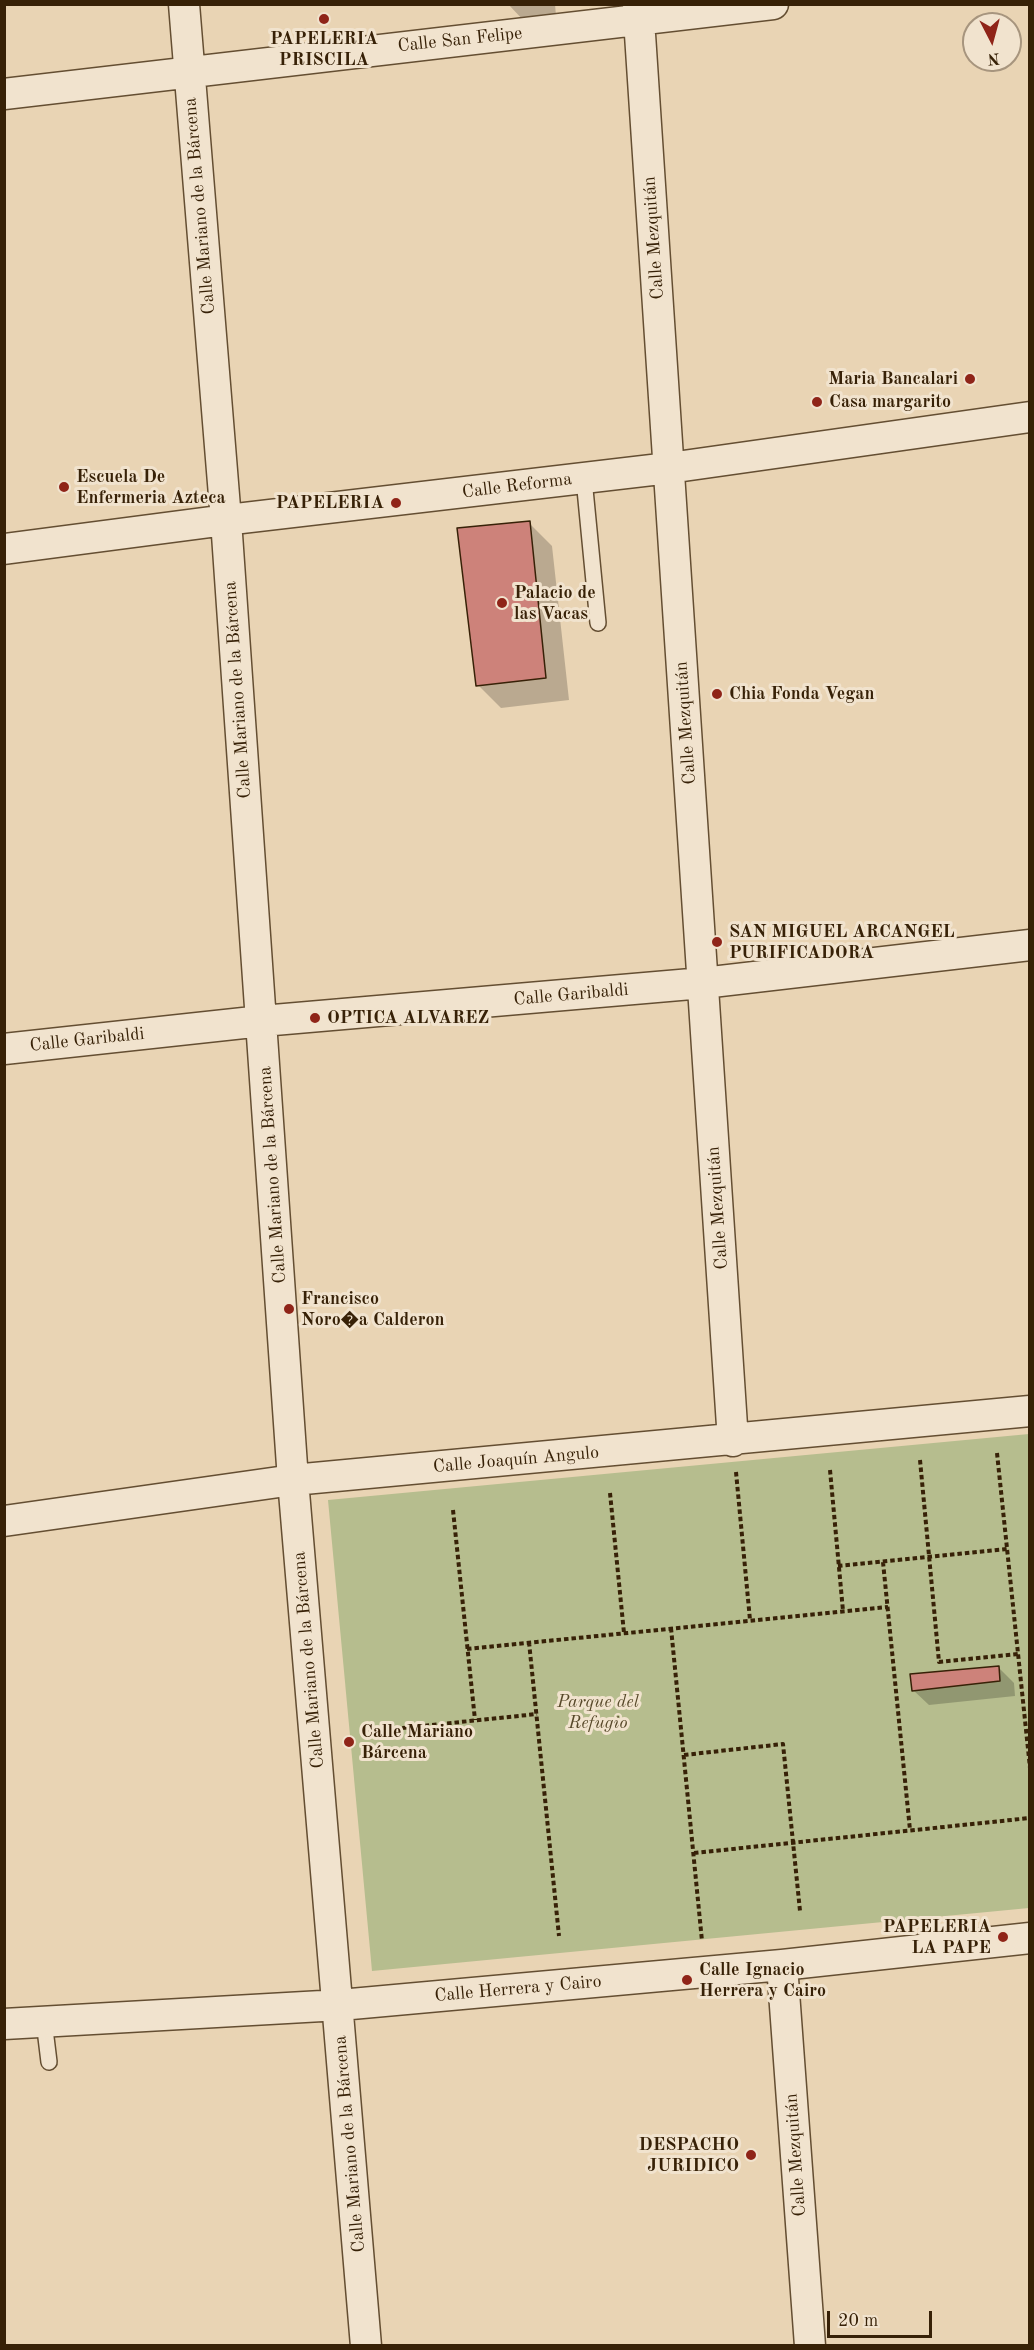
<!DOCTYPE html>
<meta charset="utf-8">
<style>
body{margin:0}
#map{position:relative;width:1034px;height:2350px;overflow:hidden;background:#e9d4b4;font-family:"Old Standard TT",serif}
canvas{display:block}
.frame{position:absolute;inset:0;border:6px solid #372107;pointer-events:none}
.north{position:absolute;left:962px;top:12px;width:60px;height:60px;box-sizing:border-box;background:#f1e3ce;border:2px solid #a7957e;border-radius:50%;rotate:174deg;font-size:16px;font-weight:700;line-height:24px;text-align:center;color:#372107}
.north::after{content:'';display:block;margin:auto;width:21px;height:27px;background:#8f2418;clip-path:polygon(50% 0,100% 100%,50% 72%,0 100%)}
.scale{position:absolute;left:827px;top:2311px;width:105px;height:27px;box-sizing:border-box;border:3px solid #372107;border-top:0;padding-left:8px;font-size:18px;line-height:21px;white-space:nowrap;color:#372107;-webkit-text-stroke:4px #f1e3ce;paint-order:stroke}
</style>
<div id="map">
<canvas width="1034" height="2350"></canvas>
<div class="frame"></div>
<div class="north">N</div>
<div class="scale">20 m</div>
</div>
<script>
const ctx = document.querySelector('canvas').getContext('2d');
ctx.lineJoin = 'round';
function fill(path, color) { ctx.fillStyle = color; ctx.fill(path, 'evenodd'); }
function trace(path, color, width, dash) { ctx.strokeStyle = color; ctx.lineWidth = width; ctx.lineCap = dash ? 'butt' : 'round'; ctx.setLineDash(dash || []); ctx.stroke(path); }
function drawText(font, color, halo, rows, align = 'center') {
  ctx.font = font + ' "Old Standard TT",serif'; ctx.lineWidth = 6; ctx.setLineDash([]); ctx.textBaseline = 'middle'; ctx.strokeStyle = halo; ctx.fillStyle = color; for (const [text, x, y, turn = 0] of rows) {
    ctx.save(); ctx.translate(x, y); ctx.rotate((+turn || 0) * Math.PI / 180); ctx.textAlign = isNaN(turn) ? turn : align; if (halo) ctx.strokeText(text, 0, 0); ctx.fillText(text, 0, 0); ctx.restore();
  }
}
fill(new Path2D(`
 M1029,1434V1908L372,1971L328,1500Z`), '#b6bd8e');
fill(new Path2D(`
 M555,4L556,16L524,21L508,4Z
 M529,523L552,546L569,700L501,708L478,685Z
 M998,1667L1014,1683L1015,1696L929,1705L913,1690Z`), '#0003');
const building = new Path2D(`
 M530,521L546,678L476,686L457,528Z
 M999,1666L1000,1681L912,1691L910,1674Z`);
fill(building, '#cd827a');
trace(building, '#372107', 1.5);
const lane = new Path2D(`
 M584,479L598,623
 M44,2021L49,2062`);
const street = new Path2D(`
 M184,4L226,520L293,1480L366,2346
 M638,4L733,1441
 M4,94L773,4
 M4,549L226,520L669,468L1030,417
 M4,1049L262,1021L703,983L1030,945
 M4,1521L293,1480L1030,1411
 M782,1965L810,2346
 M4,2024L340,2005L782,1965L1030,1938`);
trace(lane, '#644e32', 18);
trace(street, '#644e32', 33);
trace(new Path2D(`
 M997,1453L1030,1768
 M920,1460L939,1662L1018,1654
 M830,1470L843,1611
 M736,1472L750,1620
 M610,1493L624,1633
 M453,1510L475,1720
 M883,1562L910,1830
 M838,1566L1007,1549
 M671,1628L702,1941
 M529,1642L559,1936
 M467,1649L888,1607
 M365,1732L537,1714
 M684,1755L783,1744L800,1911
 M694,1853L1030,1818`), '#372107', 4, [4.5, 3]);
trace(lane, '#f1e3ce', 15);
trace(street, '#f1e3ce', 30);
for (const [x, y, r, color] of [
 [324,19,6,"#8f2418"],
 [970,379,6,"#8f2418"],
 [817,402,6,"#8f2418"],
 [64,487,6,"#8f2418"],
 [396,503,6,"#8f2418"],
 [502,603,6,"#8f2418"],
 [717,694,6,"#8f2418"],
 [717,942,6,"#8f2418"],
 [315,1018,6,"#8f2418"],
 [289,1309,6,"#8f2418"],
 [349,1742,6,"#8f2418"],
 [1003,1937,6,"#8f2418"],
 [687,1980,6,"#8f2418"],
 [751,2155,6,"#8f2418"]
]) { const dot = new Path2D(); dot.arc(x, y, r, 0, 2 * Math.PI); ctx.fillStyle = color; ctx.fill(dot); trace(dot, '#f1e3ce', 2); }
drawText('bold 18px', '#372107', '#f1e3ce', [
 ["PAPELERIA",324,39,"center"],
 ["PRISCILA",324,60,"center"],
 ["Maria Bancalari",958,379,"right"],
 ["Casa margarito",829,402],
 ["Escuela De",76,477],
 ["Enfermeria Azteca",76,498],
 ["PAPELERIA",384,503,"right"],
 ["Palacio de",514,593],
 ["las Vacas",514,614],
 ["Chia Fonda Vegan",729,694],
 ["SAN MIGUEL ARCANGEL",729,932],
 ["PURIFICADORA",729,953],
 ["OPTICA ALVAREZ",327,1018],
 ["Francisco",301,1299],
 ["Noro�a Calderon",301,1320],
 ["Calle Mariano",361,1732],
 ["Bárcena",361,1753],
 ["PAPELERIA",991,1927,"right"],
 ["LA PAPE",991,1948,"right"],
 ["Calle Ignacio",699,1970],
 ["Herrera y Cairo",699,1991],
 ["DESPACHO",739,2145,"right"],
 ["JURIDICO",739,2166,"right"]
], 'left');
drawText('18px', '#372107', '#f1e3ce', [
 ["Calle San Felipe",460,40,-6],
 ["Calle Mariano de la Bárcena",200,206,-95],
 ["Calle Mezquitán",654,238,-94],
 ["Calle Reforma",517,486,-7],
 ["Calle Mariano de la Bárcena",238,690,-94],
 ["Calle Mezquitán",686,723,-94],
 ["Calle Garibaldi",571,995,-5],
 ["Calle Garibaldi",87,1040,-6],
 ["Calle Mariano de la Bárcena",273,1175,-94],
 ["Calle Mezquitán",718,1208,-94],
 ["Calle Joaquín Angulo",516,1460,-5],
 ["Calle Mariano de la Bárcena",309,1660,-95],
 ["Calle Herrera y Cairo",518,1989,-5],
 ["Calle Mariano de la Bárcena",350,2144,-95],
 ["Calle Mezquitán",796,2155,-94]
]);
drawText('italic 18px', '#574829', '#f1e3ce', [
 ["Parque del",598,1702],
 ["Refugio",598,1723]
]);
</script>
